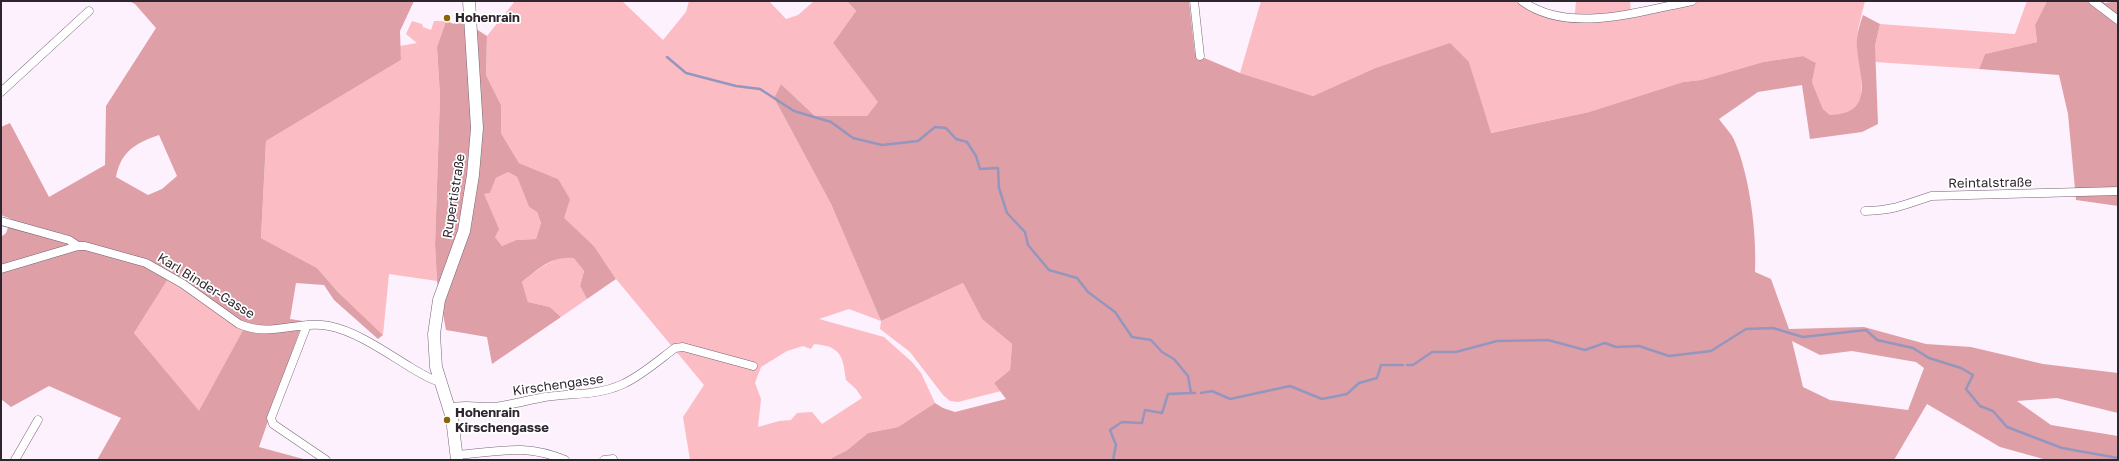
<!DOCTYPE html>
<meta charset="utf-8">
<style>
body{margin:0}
#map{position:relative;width:2119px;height:461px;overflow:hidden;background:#fdf1fe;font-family:"Golos Text",sans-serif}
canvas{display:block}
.frame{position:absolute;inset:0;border:2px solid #2e262e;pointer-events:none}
</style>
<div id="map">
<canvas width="2119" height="461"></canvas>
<div class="frame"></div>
</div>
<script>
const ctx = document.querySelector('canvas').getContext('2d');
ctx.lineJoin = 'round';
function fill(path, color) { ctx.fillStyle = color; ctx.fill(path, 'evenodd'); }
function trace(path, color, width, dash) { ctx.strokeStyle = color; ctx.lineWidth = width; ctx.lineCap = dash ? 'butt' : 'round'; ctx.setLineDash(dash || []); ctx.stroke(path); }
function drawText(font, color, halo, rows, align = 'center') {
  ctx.font = font + ' "Golos Text",sans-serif'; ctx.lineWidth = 3.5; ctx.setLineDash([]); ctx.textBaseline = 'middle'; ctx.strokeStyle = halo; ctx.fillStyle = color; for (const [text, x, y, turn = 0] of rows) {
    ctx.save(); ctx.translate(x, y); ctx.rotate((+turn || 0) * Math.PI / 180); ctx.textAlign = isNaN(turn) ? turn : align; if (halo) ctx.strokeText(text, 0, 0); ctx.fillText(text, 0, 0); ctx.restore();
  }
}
fill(new Path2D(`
 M515,1H622L663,40L686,12L689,1H769L786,19L798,15L814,1H847L856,11L833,43L879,102L867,116H815L781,84L774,98L831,204L881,321L963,283L982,319L1012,344L1010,370L994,383L1001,391L958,402L950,401L943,395L910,352L880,329L881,321L849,309L819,319L884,337L912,362L921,373L935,403L898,427L868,433L846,451L832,460H690L683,417L704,385L616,279L594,246L563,218L558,179L519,163L501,133V105L486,75L487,36ZM814,344C841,346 843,356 846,380L856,389L862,398L822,424L812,412L797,413L791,420L779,421L758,427L761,399L755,383L761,367L787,351L803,346L811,349Z
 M1261,1H1522L1568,17L1575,13L1576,1H1630L1631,12L1692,1H1865L1858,29L1857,48L1861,63V101L1855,109L1844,115H1830L1823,109L1812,82L1816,63L1803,56L1763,62L1701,80L1683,82L1589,112L1490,133L1469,62L1373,69L1313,96L1240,73Z
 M2027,1H2047L2035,25L2037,42L1985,54L1979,69L1875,62V46L1880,24L2015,34Z
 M412,21L422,24L423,27L431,30L434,21H446L437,47L440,96L435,245L437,281L389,274L383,335L338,292L317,268L261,238L266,141L401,60L400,46L417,43L406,34Z
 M508,172L517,177L529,207L537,212L541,223L536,239L516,240L502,246L495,237L484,194L490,193L496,178Z
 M560,257H574L584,271L580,286L587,299L561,317L550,307L528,302L522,282L540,268Z
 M168,279L243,330L199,412L134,333Z`), '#fbbcc4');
fill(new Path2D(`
 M129,1H414L400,31L401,60L266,141L261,238L317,268L338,292L383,335L378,339L334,300L324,285L296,283L290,319L303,321L259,447L307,460H97L121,418L49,386L11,407L1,399V237L6,233L11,219L1,215V127L10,123L49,197L105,165L106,106L156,28L135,4ZM159,135L177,176L162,189L148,195L116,177C121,151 136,143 159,135ZM168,279L243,330L199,411L134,333Z
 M847,1H1189L1195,54L1240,73L1313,96L1373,69L1450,43L1469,62L1491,133L1589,112L1683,82L1701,80L1763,62L1803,56L1816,63L1812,82L1823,109L1830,115C1875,114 1860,79 1857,48C1856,37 1859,26 1863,15L1880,24L1875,46L1878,124L1862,132L1810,139L1802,85L1758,92L1719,119C1724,126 1732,134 1735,142C1750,177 1757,235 1755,272L1771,279L1789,329L1864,327L1926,344L1971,347L2043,364L2118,373V413L2057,398L2017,401L2051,425L2118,436V460H2047L2000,447L1927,404L1894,460H832V458L846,451L868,433L898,427L935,403L943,408L955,412L1006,399L994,383L1010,370L1012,344L982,319L963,283L881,321L831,204L774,98L781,84L815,116H867L878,102L833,43L856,11ZM1792,341L1820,355L1852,351L1916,362L1924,368L1908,410L1830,400L1803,387Z
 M2047,1H2102L2105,3L2118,1V206L2076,200L2068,114L2059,75L1979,69L1985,54L2037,42L2035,25Z
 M456,16L487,36L486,75L501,105V133L519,163L558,179L570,199L564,218L594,246L616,279L587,299L580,286L584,271L574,258C551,256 540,268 522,282L528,302L550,307L561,317L492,364L487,337L446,330L437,281L435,245L440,96L437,47L446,21L454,24ZM508,172L517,177L529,207L537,212L541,223L536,239L516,240L502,246L495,237L499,229L484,194L490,193L496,178Z`), '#df9fa7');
trace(new Path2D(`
 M667,57L686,73L736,86L760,89L794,111L831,122L853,138L882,145L918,141L935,127L946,128L956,139L967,142L976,156L980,169L998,168L999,188L1007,213L1025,232L1028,245L1049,270L1077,278L1088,292L1115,312L1132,337L1151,340L1162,352L1174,359L1188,376L1191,393H1195
 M1407,365H1413L1432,352H1456L1497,341L1548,340L1585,350L1605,343L1616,347L1639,346L1669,356L1711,351L1746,329L1773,328L1803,337L1866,330L1877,340L1913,348L1929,358L1961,368L1973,375L1966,389L1980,406L1993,411L2007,427L2062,448L2118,458
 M1201,393L1212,391L1230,399L1290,386L1322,399L1347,394L1359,383L1377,378L1381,365H1403
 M1113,460L1116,445L1110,430L1122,422L1142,423L1145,410L1162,413L1168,394L1191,393`), '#9496be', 2.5);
const street = new Path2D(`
 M1194,1L1200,56
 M1522,1C1569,35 1640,11 1692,1
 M2093,1L2118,20
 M1,92L89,11
 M1865,211C1894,210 1905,205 1931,196L2118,191
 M1,221L69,240L78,246
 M1,269L78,246H85L146,263L183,284L239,324C271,338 297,320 329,326C356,331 387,353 410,367C420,373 429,379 440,382
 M307,325L271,418L273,424L326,460
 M449,408C466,403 478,408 494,407C511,405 528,400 545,397C572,393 597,396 623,384C641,376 659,360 675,348L683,347L753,366
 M457,455C498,452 524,443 565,460
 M15,460L38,420
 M604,460L613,459`);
const secondary = new Path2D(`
 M457,460L452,418L436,367L434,334L439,300L464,231L473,175L477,128L469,1`);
trace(street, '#766577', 9);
trace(secondary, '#766577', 13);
trace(street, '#fff', 8);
trace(secondary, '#fff', 12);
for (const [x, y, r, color] of [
 [447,18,4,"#8d6308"],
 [447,420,4,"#8d6308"]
]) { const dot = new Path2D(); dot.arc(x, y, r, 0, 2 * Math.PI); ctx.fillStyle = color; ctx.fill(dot); trace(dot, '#fff', 1.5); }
drawText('bold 13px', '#2e262e', '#fff', [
 ["Hohenrain",455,18],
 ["Hohenrain",455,413],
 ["Kirschengasse",455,428]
], 'left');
drawText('13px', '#2e262e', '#fff', [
 ["Reintalstraße",1990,183,-1],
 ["Rupertistraße",454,196,-81],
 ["Karl Binder-Gasse",206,286,32],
 ["Kirschengasse",558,385,-8]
]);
</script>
